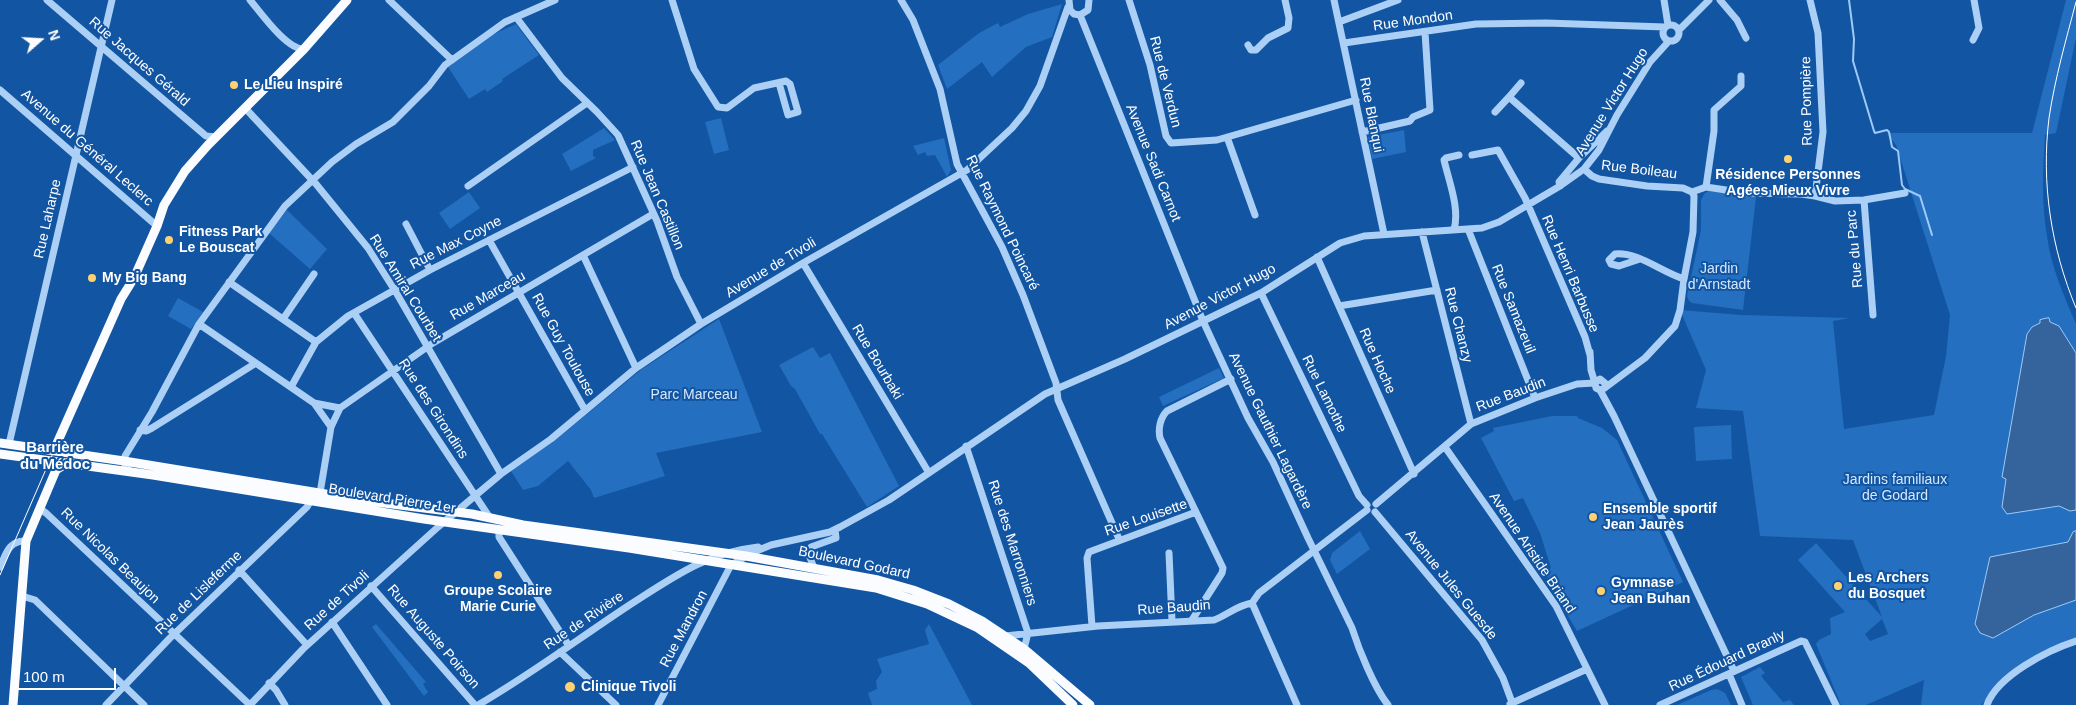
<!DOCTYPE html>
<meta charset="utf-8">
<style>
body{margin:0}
#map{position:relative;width:2076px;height:705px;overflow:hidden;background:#1255a2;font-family:Helvetica,sans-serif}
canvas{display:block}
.north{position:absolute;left:15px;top:15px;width:50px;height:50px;-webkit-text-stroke:4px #1255a2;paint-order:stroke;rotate:71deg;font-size:14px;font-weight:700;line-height:20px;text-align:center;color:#fff}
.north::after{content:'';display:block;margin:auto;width:18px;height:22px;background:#fff;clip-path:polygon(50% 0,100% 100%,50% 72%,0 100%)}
.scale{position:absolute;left:15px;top:668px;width:101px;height:22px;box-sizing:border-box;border:2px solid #fff;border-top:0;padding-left:6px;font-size:15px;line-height:18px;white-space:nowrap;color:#fff;-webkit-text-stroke:4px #1255a2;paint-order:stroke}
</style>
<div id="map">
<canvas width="2076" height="705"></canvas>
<div class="north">N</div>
<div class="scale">100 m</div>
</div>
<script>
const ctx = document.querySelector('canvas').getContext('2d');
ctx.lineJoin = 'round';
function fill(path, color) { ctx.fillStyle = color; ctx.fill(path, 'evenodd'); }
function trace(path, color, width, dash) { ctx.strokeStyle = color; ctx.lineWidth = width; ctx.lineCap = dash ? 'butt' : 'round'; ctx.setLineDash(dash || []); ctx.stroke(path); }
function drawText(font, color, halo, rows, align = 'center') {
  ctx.font = font + ' Helvetica,sans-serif'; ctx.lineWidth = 4; ctx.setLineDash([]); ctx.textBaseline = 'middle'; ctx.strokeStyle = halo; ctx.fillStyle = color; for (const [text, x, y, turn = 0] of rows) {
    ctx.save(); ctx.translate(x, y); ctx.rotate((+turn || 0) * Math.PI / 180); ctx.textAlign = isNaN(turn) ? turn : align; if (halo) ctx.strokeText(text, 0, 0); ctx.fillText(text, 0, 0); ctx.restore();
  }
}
fill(new Path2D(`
 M2066,0H2076V38L2056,133L2045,135C2043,168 2041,202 2047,236C2051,267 2064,296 2076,324V639L2006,677L1981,705H1921L1924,680L1866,705H1841L1816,644L1819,640L1831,634L1830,618L1845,612L1798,560L1816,543L1882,617L1853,540L1760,536L1743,411L1696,408L1706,370L1680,310L1741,315L1850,318L1833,321L1844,429L1934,415L1946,356L1950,315L1896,145L1887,133H2032ZM1882,619L1888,634L1870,641L1865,634Z
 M1062,4L1052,37L1026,47L992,77L982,62L947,89L938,65L979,33L998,23L1000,27L1028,14Z
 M516,24L539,55L502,79L503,81L487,92L485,89L469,99L448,67L485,38Z
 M721,118L729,150L714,154L705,122Z
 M604,128L615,140L593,150V156L596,158L571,171L562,154Z
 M1404,130L1406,152L1372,159L1368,137Z
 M944,138L951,170L947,177L935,155L927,156L925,152L918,155L913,146Z
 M1708,191L1756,197L1743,310L1692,303L1689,301L1687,296L1701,230V200L1704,194Z
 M469,192L480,208L450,229L439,213Z
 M287,210L327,249L310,269L269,233Z
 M178,298L203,312L191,329L168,316Z
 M719,319L762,432L656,453L665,476L594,498L591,490L568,461L538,486L523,490L511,471L553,442L642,369Z
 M813,347L820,358L830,353L899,486L867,507L822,434H820L795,389L791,386L779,365Z
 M1219,368L1224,378L1163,406L1159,397Z
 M1552,416H1577L1578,418L1602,428L1617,440L1683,582L1577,631L1550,586L1552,585L1545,572L1551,568L1540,533L1523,498L1514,501L1481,438L1494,431L1493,428Z
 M1731,425L1732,459L1696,461L1694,427Z
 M1360,531L1370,549L1337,574L1330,560L1332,553Z
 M376,624L426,682L423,684L428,692L424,696L372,627Z
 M929,624L972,705H872L868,693L877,689L876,681L882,672L877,659L929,644L925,630Z
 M1760,667L1765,673L1761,676L1783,702L1790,700L1794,705H1753L1741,677Z
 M1717,689L1725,693L1731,705H1677L1711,690Z`), '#256fc0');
const water = new Path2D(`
 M2049,318L2050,322L2059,326L2076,353V510L2070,511L2059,506L2007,514L2002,507L2006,479L2002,477L2027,334L2032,327L2040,323V320Z
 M2076,531V600L2034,615L1993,638L1980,633L1975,624L1990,557L2068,542L2073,532Z`);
fill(water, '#35649c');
trace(water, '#9ecaf8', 1);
trace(new Path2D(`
 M1849,0L1854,39L1853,61L1874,131L1875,133L1887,130L1889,132L1892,147L1898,151L1902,185L1905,189L1920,196L1932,235`), '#9ecaf8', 2);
trace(new Path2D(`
 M47,0L206,136L216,137
 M250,0C261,13 287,50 304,49
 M389,0L452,60
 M672,0L694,69L718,107L727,108L754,88L786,81L790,84L798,112L788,115L779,83
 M901,0L913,20L940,89L957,164L1002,247L1023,295L1056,383L1058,400L1119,539
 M1069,0L1070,10L1074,14L1080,15L1088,10L1089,0
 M1129,0L1150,65L1166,136L1171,143L1217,140L1356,100
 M1334,0L1384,234
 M1664,0L1668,25
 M1720,0L1737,20L1746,38
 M1080,15L1203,321L1248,418L1273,462L1308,538L1352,628C1359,650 1374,687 1388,705
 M516,17L562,78L597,112L618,135L657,221L677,277L701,324
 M1339,22L1398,0
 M1663 33a8 8 0 1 1 16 0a8 8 0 1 1-16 0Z
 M1679,30L1709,0
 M1973,40L1979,28L1974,0
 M1344,43L1476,24L1546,23L1665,27
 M1248,45L1251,50H1256L1268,38L1288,28L1289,18L1285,0
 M0,90L157,226
 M1509,97L1521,83
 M246,109L316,184L368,248L397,294L501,474
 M1495,112L1509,97L1579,158
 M1362,132L1410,121L1413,117L1430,110L1425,32
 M1227,137L1255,215
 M1472,155L1498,150L1525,198L1585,337L1590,355
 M1584,169L1592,176L1599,179L1647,186L1683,188L1692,192
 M468,186L587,103
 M1560,186L1559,182L1579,158L1607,131
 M1706,187L1714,131V110L1741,86V76
 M1692,192L1706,187L1746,193L1801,194L1815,196L1823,132L1818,33L1810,0
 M1815,196L1835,201L1864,200L1873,315
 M1864,200L1905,193
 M406,224L430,270
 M1468,229L1535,398
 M1454,230C1460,208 1449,182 1444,160L1446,158L1459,155
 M1422,232L1471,424
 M489,240L585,410
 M583,255L636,368
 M1317,257L1414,474
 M1640,259L1619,266L1611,264L1609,260L1615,254C1639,252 1661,272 1684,279
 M803,263L929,473
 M229,282L316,342
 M1261,293L1359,496L1367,505
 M1339,306L1437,290
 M354,313L490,518
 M283,319L314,274
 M199,324L314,403
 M291,387L316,342L348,316L430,270L633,167
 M1606,387L1645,358L1675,326L1680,310L1684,279L1693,232L1694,196L1692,192
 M1600,390L1605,388L1606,384L1600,379L1595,383L1596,388L1600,390L1614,416L1734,671
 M340,408L433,343L653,214
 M140,430L146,431L152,428L256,363
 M9,444L112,0
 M966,446L1028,633L1024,649
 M1445,447L1556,606L1605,705
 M131,472L125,465V456L152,412L199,324L285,206L332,162L356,144L393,122L429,86L445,65L505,22L555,0
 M320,493L331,427L340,408L314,403L331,427
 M1376,504L1471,424L1535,398L1577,384L1595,383L1591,370L1590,352
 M40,509L46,513L250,705
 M1196,512L1160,438C1158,429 1160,418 1167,411L1231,379
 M1375,512L1482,640L1503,678L1513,705
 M499,530V537L569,646
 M1169,553L1172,621
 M731,565L754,552L771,545L830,532L840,527L889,500L1045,394L1125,359L1261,293L1340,243L1364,236L1482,228L1499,222L1560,186L1584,169L1599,150L1617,115L1650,62L1669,41
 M0,567C6,554 9,540 26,541
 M814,568L809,555L811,547L836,538L835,530
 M239,570L307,645
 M371,586L475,705
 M22,596L35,600L144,705
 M1252,603L1259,593L1367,510
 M1252,603L1297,705
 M332,622L387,705
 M1092,626L1087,558L1089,552L1196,512L1223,568L1222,573L1192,620
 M1005,636L1098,626L1214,620C1227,615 1238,605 1252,603
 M560,652L616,705
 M1729,674L1742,705
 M269,683L276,690L285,705
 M1510,704L1587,669
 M106,705L170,638L307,507L311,500
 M250,705L303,649L438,527L501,474L551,439L636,368L701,324L803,263L967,170L1012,128L1026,111L1040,86L1068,7
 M478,705C530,675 578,639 628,606C672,578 705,553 758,547
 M658,705L731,565
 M1660,705L1801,641L1805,642L1836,705
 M1987,705C1997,676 2048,650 2076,641`), '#abcff5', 7);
trace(new Path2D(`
 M0,443L124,461L368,501L472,514L523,525L746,556L878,580L913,590L949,604L982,621L1024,649L1090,705
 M54,450L121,299L134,278L157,226L164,205L185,171L208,145L304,49L347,0
 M0,454L153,475L424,519L629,548L876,588L927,604L978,628L1029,663L1073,705
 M13,705L26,541L56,470L67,463`), '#fafcff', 9);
trace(new Path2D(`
 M2076,2C2066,40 2055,78 2049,118C2041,183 2051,248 2076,308
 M0,575L100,345L169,195L198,156L296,57L347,0`), '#fff', 1);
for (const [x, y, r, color] of [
 [234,85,5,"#ffd170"],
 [1788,159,5,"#ffd170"],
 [169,240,5,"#ffd170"],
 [92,278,5,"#ffd170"],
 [1593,517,5,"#ffd170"],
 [498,575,5,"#ffd170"],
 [1838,586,5,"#ffd170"],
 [1601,591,5,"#ffd170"],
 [570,687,6,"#ffd170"]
]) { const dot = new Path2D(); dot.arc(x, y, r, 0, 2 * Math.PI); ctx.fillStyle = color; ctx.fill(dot); trace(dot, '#1255a2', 2); }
drawText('14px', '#fff', '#1255a2', [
 ["Rue Mondon",1413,21,-8],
 ["Rue Jacques Gérald",139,62,41],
 ["Rue de Verdun",1165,82,76],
 ["Rue Pompière",1807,101,-91],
 ["Avenue Victor Hugo",1612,102,-58],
 ["Rue Blanqui",1371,115,79],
 ["Avenue du Général Leclerc",87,148,41],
 ["Avenue Sadi Carnot",1153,163,68],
 ["Rue Boileau",1639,170,7],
 ["Rue Jean Castillon",657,195,67],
 ["Rue Laharpe",48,219,-77],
 ["Rue Raymond Poincaré",1002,223,64],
 ["Rue Max Coyne",456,243,-27],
 ["Rue du Parc",1855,249,-95],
 ["Avenue de Tivoli",771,268,-31],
 ["Rue Henri Barbusse",1570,274,67],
 ["Rue Amiral Courbet",405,288,58],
 ["Rue Marceau",488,296,-30],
 ["Avenue Victor Hugo",1220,297,-28],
 ["Rue Samazeuil",1513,309,68],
 ["Rue Chanzy",1458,325,76],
 ["Rue Guy Toulouse",563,345,61],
 ["Rue Hoche",1377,361,66],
 ["Rue Bourbaki",877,362,59],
 ["Rue Lamothe",1324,394,64],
 ["Rue Baudin",1511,395,-21],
 ["Rue des Girondins",433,409,57],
 ["Avenue Gauthier Lagardère",1270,431,64],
 ["Boulevard Pierre 1er",392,499,9],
 ["Rue Louisette",1146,518,-19],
 ["Rue des Marronniers",1012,543,72],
 ["Avenue Aristide Briand",1532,553,56],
 ["Rue Nicolas Beaujon",110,556,44],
 ["Boulevard Godard",854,563,12],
 ["Avenue Jules Guesde",1451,585,51],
 ["Rue de Lisleferme",199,593,-44],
 ["Rue de Tivoli",337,601,-42],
 ["Rue Baudin",1174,608,-4],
 ["Rue de Rivière",584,621,-34],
 ["Rue Mandron",684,629,-62],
 ["Rue Auguste Poirson",433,637,49],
 ["Rue Édouard Branly",1727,661,-25]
]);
drawText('bold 14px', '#fff', '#1255a2', [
 ["Le Lieu Inspiré",244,85],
 ["Résidence Personnes",1788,175,"center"],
 ["Agées Mieux Vivre",1788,191,"center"],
 ["Fitness Park",179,232],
 ["Le Bouscat",179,248],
 ["My Big Bang",102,278],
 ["Ensemble sportif",1603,509],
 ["Jean Jaurès",1603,525],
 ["Les Archers",1848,578],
 ["du Bosquet",1848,594],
 ["Gymnase",1611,583],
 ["Jean Buhan",1611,599],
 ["Groupe Scolaire",498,591,"center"],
 ["Marie Curie",498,607,"center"],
 ["Clinique Tivoli",581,687]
], 'left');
drawText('14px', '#d5e9fe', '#1255a2', [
 ["Jardin",1719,269],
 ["d'Arnstadt",1719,285],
 ["Parc Marceau",694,395],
 ["Jardins familiaux",1895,480],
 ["de Godard",1895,496]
]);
drawText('bold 15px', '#fff', '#1255a2', [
 ["Barrière",55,448],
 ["du Médoc",55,465]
]);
</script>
